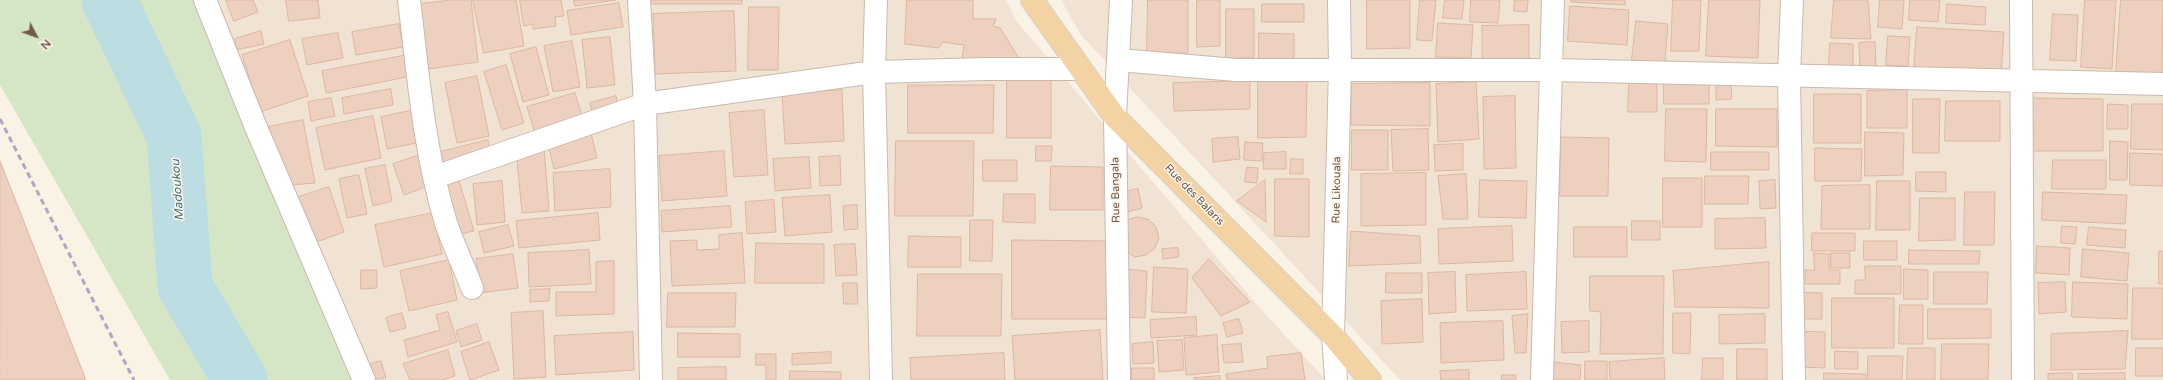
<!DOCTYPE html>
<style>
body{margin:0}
#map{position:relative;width:2163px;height:380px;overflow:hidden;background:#faf2e5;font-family:"Varela Round",sans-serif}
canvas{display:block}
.north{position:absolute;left:16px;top:16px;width:40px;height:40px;-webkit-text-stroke:3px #fdf6eb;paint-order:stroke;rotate:131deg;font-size:11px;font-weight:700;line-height:16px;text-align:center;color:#71594d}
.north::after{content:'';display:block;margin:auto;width:14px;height:18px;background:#71594d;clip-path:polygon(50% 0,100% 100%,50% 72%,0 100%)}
</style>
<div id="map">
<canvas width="2163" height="380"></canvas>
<div class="north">N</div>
</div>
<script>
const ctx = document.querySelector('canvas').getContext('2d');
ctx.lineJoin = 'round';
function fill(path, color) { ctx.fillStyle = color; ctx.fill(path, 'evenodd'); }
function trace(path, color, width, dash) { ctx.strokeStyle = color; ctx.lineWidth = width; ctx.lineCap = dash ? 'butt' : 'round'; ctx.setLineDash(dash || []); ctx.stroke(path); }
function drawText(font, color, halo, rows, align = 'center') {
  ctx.font = font + ' "Varela Round",sans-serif'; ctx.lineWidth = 3; ctx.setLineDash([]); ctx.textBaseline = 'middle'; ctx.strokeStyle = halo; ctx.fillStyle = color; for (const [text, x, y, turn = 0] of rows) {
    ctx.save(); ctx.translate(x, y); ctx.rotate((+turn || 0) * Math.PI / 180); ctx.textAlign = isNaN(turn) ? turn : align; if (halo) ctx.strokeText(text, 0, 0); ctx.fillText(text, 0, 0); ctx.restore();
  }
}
fill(new Path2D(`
 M194,0H1006L1017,22L1260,308L1326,380H345Z
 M1061,0H2163V380H1400L1081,35Z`), '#f1e3d4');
fill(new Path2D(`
 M0,0H203L363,380H170L0,85Z`), '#d4e6c5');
trace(new Path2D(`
 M109,0L174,136L185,286L240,380`), '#bcdde2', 55);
const building = new Path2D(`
 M226,0H253L258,12L234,21Z
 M286,0H318L320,18L289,21Z
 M451,0H471L478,62L428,69L420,4Z
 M473,0H516L524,46L484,53Z
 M520,0H561L564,16L555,17L556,26L533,29V24L524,26Z
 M574,0H616L575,6Z
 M649,0H742V4H649Z
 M907,0H973V19H996L993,26L1000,28L1022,63L961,64L964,45L943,42L938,48L905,44Z
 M1148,0H1188V53H1147Z
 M1197,0H1220V46L1197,47Z
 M1367,0H1410V48L1367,49Z
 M1420,0H1436L1432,41L1417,40Z
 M1445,0H1464L1462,19L1443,18Z
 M1471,0H1500L1498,23L1470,22Z
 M1515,0H1528L1527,12L1514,11Z
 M1571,0H1625V5L1571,2Z
 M1673,0H1701L1699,51H1671Z
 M1709,0H1760L1758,58L1706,56Z
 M1834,0H1868L1871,39L1831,38Z
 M1880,0H1904L1902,29L1878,27Z
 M1910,0H1940L1938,22L1909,20Z
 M2085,0H2116L2112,69L2081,67Z
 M2121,0H2163L2162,75L2116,72Z
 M619,3L623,27L571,35L567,11Z
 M1262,4H1304V22H1262Z
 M1947,4L1986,7L1985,25L1946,23Z
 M1570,6L1629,10L1627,45L1568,41Z
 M749,7H779L778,70H748Z
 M1226,9H1254V58H1226Z
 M734,11L736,71L655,74L653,14Z
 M2053,14L2078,15L2076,61L2050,60Z
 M1636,21L1668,24L1665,63L1632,60Z
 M1438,23L1473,25L1471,58L1436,57Z
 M399,24L403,47L356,55L352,32Z
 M1529,25V60L1482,61V26Z
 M1917,27L2004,32L2001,75L1914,70Z
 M261,31L264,44L236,50L235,39Z
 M338,33L343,58L307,65L302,39Z
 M1259,33L1294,34V64H1259Z
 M1888,36L1910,37L1908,66L1886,65Z
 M610,37L615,85L587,88L582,40Z
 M290,40L308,96L260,112L242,55Z
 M572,41L580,87L553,92L544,46Z
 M1875,42L1876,66L1860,68L1859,43Z
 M1830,43L1853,44V66L1829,65Z
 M536,47L549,95L523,102L510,54Z
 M408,55L412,76L326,93L322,71Z
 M506,65L524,123L502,130L484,72Z
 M477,76L489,136L457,143L445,83Z
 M1007,79H1051V138H1007Z
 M1258,80H1307L1306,137L1258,138Z
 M1250,81V109L1174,111L1173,83Z
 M1664,81H1709V104H1664Z
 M1476,82L1479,139L1438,142L1436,84Z
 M1430,83V126L1351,125V84Z
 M1629,83H1657V112H1628Z
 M908,85H994L993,133H908Z
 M1731,85L1732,99L1716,100V86Z
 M391,89L393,105L344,114L342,98Z
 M842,90L844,141L785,144L782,94Z
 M1907,90V128H1867V91Z
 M575,93L583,119L535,133L527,107Z
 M1814,94H1861V143H1814Z
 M616,96L620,112L594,119L590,103Z
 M1515,96L1516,168L1484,169L1483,97Z
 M331,98L335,116L311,121L308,102Z
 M2033,98L2103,99V151H2032Z
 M1913,99H1940L1939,153H1913Z
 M1946,101H2000V141H1945Z
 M2108,104L2128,105V129H2107Z
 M2132,104H2163V150L2131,149Z
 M1666,109H1707L1706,162L1665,161Z
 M1716,109H1777V147L1716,146Z
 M415,110L421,142L387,149L381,117Z
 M764,110L768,175L734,177L729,113Z
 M373,116L381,158L325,170L316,128Z
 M303,120L315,183L289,185L269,127Z
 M590,129L597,158L554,169L547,140Z
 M1428,129L1429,170L1393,171L1391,130Z
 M1352,130H1388V170H1352Z
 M1865,132L1904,133L1903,175L1865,176Z
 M1238,137L1240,159L1213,162L1212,139Z
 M1561,137L1609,138L1608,196H1560Z
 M488,140L490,156L444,169L440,152Z
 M896,141H974L973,216H895Z
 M2110,141L2128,142L2127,180H2110Z
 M1245,142L1263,143L1262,161L1244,160Z
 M1463,144V170L1435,171L1434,145Z
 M1036,146H1052L1051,161H1036Z
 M544,147L549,211L522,213L516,150Z
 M1815,148L1862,149L1861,181H1815Z
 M724,151L727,196L662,201L659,156Z
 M1286,152V169H1263L1264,153Z
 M1711,152H1769V170H1711Z
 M2130,153L2163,154V186L2130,185Z
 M420,155L431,185L404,195L393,164Z
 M840,156L841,185L820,186L819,157Z
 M809,157L811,188L775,191L773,159Z
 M1291,159H1303V174H1290Z
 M983,160H1017V181H983Z
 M2053,160H2106V189H2052Z
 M0,161L86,380H0Z
 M385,165L392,201L373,206L365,169Z
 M1051,166L1103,167V210H1050Z
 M1247,167L1258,168L1257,183L1245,182Z
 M610,169L611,207L555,211L553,173Z
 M1916,172H1946V192L1916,191Z
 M1426,173V225L1361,226V174Z
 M1466,174L1468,219H1443L1438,176Z
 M359,175L367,214L347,218L339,179Z
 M1705,176H1749L1748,204H1705Z
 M458,177L474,231L457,235L440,182Z
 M1663,178H1702V227H1663Z
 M1275,179H1309V237L1275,236Z
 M1265,180L1266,222L1237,201Z
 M1480,180L1527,181L1526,218L1479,217Z
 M1775,180L1776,208L1760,209L1759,181Z
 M502,181L505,222L477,225L473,184Z
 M1877,181H1910V230H1876Z
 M1870,185V229H1821L1822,186Z
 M329,187L344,232L311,244L296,198Z
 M1138,189L1142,208L1128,212L1123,192Z
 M1965,192H1995L1994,245H1964Z
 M2043,192L2127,195L2125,224L2042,220Z
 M1004,194H1035V223L1003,222Z
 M830,195L832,232L785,236L782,198Z
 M1920,198H1955V240L1919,241Z
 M774,200L776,232L747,234L745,202Z
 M857,205L858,229L844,230L843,206Z
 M730,206L732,227L662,232L661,211Z
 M433,213L442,254L384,267L375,225Z
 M598,213L600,240L519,248L516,221Z
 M1137,217L1148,219L1156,227L1159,238L1155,248L1146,255L1135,257L1125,251L1126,221Z
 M1765,218L1766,248L1715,249V219Z
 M970,220H993L992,261H970Z
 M1632,221H1660V240H1632Z
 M508,225L514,246L484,253L479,232Z
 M1512,226L1513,261L1439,264L1438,229Z
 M2062,226L2077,227L2075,244L2061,243Z
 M1574,227H1627V257H1574Z
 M2089,227L2126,230L2125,248L2087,245Z
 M1351,231L1420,236L1421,263L1349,266Z
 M742,233L745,283L672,286L670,241L697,240V250L719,249V235Z
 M1812,233H1855V251H1812Z
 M909,236L961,237V267H908Z
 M1012,240L1108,241L1107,319H1012Z
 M1864,241H1897V260H1864Z
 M756,243L824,244V283H755Z
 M855,244L857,275L836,276L834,245Z
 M2037,246L2070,248L2069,275L2036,273Z
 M1178,248L1179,257L1163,259L1162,249Z
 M2083,249L2129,253L2127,281L2081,277Z
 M589,250L591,284L529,287L528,253Z
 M1909,250L1980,251L1979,264H1909Z
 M2159,251H2163V284H2159Z
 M1814,253L1829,254V270H1840V284H1805V270H1814Z
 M1831,253H1850V268H1831Z
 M513,254L518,288L480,293L476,259Z
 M1209,259L1250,302L1221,316L1192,278Z
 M449,260L457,300L409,311L400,271Z
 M614,261V314L556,316V292H596V262Z
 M1769,262V308L1675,307L1673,271Z
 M1865,266H1901V294H1855V280H1865Z
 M1154,267L1188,269L1186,313L1152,312Z
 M1126,269L1147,271L1145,318L1123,317Z
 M1904,269L1928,270V299H1904Z
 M361,270H377V288L361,289Z
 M1455,272L1456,312L1429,314L1428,273Z
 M1526,272L1527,309L1467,311L1466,275Z
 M1934,272H1988L1987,304H1934Z
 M1386,273H1422V293H1386Z
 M918,274H1002L1001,336H917Z
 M1590,276H1664L1663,354H1600L1601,312L1590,311Z
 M2065,282L2066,312L2039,314L2038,283Z
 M2073,282L2128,284L2127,319L2072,317Z
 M843,283H857L858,304H844Z
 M2133,288H2163V339H2132Z
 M550,289L549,301L530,302V290Z
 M1796,292L1822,293V319H1796Z
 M668,293H736L735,327H667Z
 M1832,298H1894V348H1832Z
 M1422,299L1423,342L1382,344L1381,301Z
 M1900,305H1923V344H1899Z
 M1928,309H1991V338L1928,339Z
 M543,311L546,377L514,379L511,313Z
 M448,312L457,342L408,357L404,340L440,330L436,315Z
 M402,313L406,328L390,332L386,318Z
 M1673,313H1691L1690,354L1673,353Z
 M1528,314L1526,353H1515L1512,316Z
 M1765,314V343L1719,344V315Z
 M1196,317L1197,335L1151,338L1150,320Z
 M1239,319L1243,333L1227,337L1223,323Z
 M1503,321L1504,360L1441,363L1440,323Z
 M1589,321V352L1562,353L1561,322Z
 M477,324L482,340L461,347L456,331Z
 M1100,330L1103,380H1015L1012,336Z
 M1798,331L1825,332V368L1798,367Z
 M2128,331L2125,369L2051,370V334Z
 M633,332L634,370L556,375L554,336Z
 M678,333L740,334V357H678Z
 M1217,335L1219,372L1186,375L1184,338Z
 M1182,340L1184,370L1159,372L1157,341Z
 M489,342L499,370L470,380L461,352Z
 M1153,342L1154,363L1133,364L1132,344Z
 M1241,344L1243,362L1224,363L1222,345Z
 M1942,344H1989L1988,380H1941Z
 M1908,348H1935V380H1907Z
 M2136,348H2163V376H2136Z
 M1737,349H1767V380H1737Z
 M448,350L455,376L442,380H410L403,364Z
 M1835,351L1858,352V369H1835Z
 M831,352V363L792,365V354Z
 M1004,353L1005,380H911L910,358Z
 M1301,353L1305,380H1227L1226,374L1268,368L1267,357Z
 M756,354H776V380H766V365H756Z
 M1868,356H1903L1902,380H1868Z
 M1664,358L1665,380H1610L1609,362Z
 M1703,358H1723V380H1702Z
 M381,361L386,378L369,380L364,366Z
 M1585,361H1607V380H1585Z
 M1552,362L1581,365L1580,380H1551Z
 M726,367V380H678V368Z
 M1132,368H1154V380H1132Z
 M1469,370V380H1441L1440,371Z
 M790,371L841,372V380H790Z
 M1824,373L1866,374V380H1824Z
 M2072,373L2073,380H2048V374Z
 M2125,373V380H2078V374Z
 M1502,375H1516V380H1502Z
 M1220,376V380H1194V378Z`);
fill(building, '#edd0bf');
trace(building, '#deb7a1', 1);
const minor = new Path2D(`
 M205,0L255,125L364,380
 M409,0C418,74 424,151 446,223C453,245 464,266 472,288
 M639,0L645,104L651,380
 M876,0L874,72L881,380
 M1792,0L1789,76L1794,380
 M2021,0L2023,380
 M1119,60L1236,70H1553L2163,84
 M435,177L645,104L874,72L985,69H1080
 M1119,380L1115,117L1121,0
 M1336,380L1333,336L1340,69L1339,0
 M1542,380L1553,0`);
const major = new Path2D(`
 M1032,0L1115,117L1333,336L1370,380`);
trace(minor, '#cbb9ad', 24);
trace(major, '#d7d1cd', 24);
trace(minor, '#fff', 22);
trace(major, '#f3d3a3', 22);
trace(new Path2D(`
 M0,119L134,380`), '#b4a5c3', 3, [6, 4]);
drawText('11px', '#71594d', '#fdf6eb', [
 ["Rue Bangala",1116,190,-91],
 ["Rue Likouala",1337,190,-89],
 ["Rue des Balaris",1194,195,46]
]);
drawText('italic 12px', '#45747b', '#fdf6eb', [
 ["Madoukou",178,190,-94]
]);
</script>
